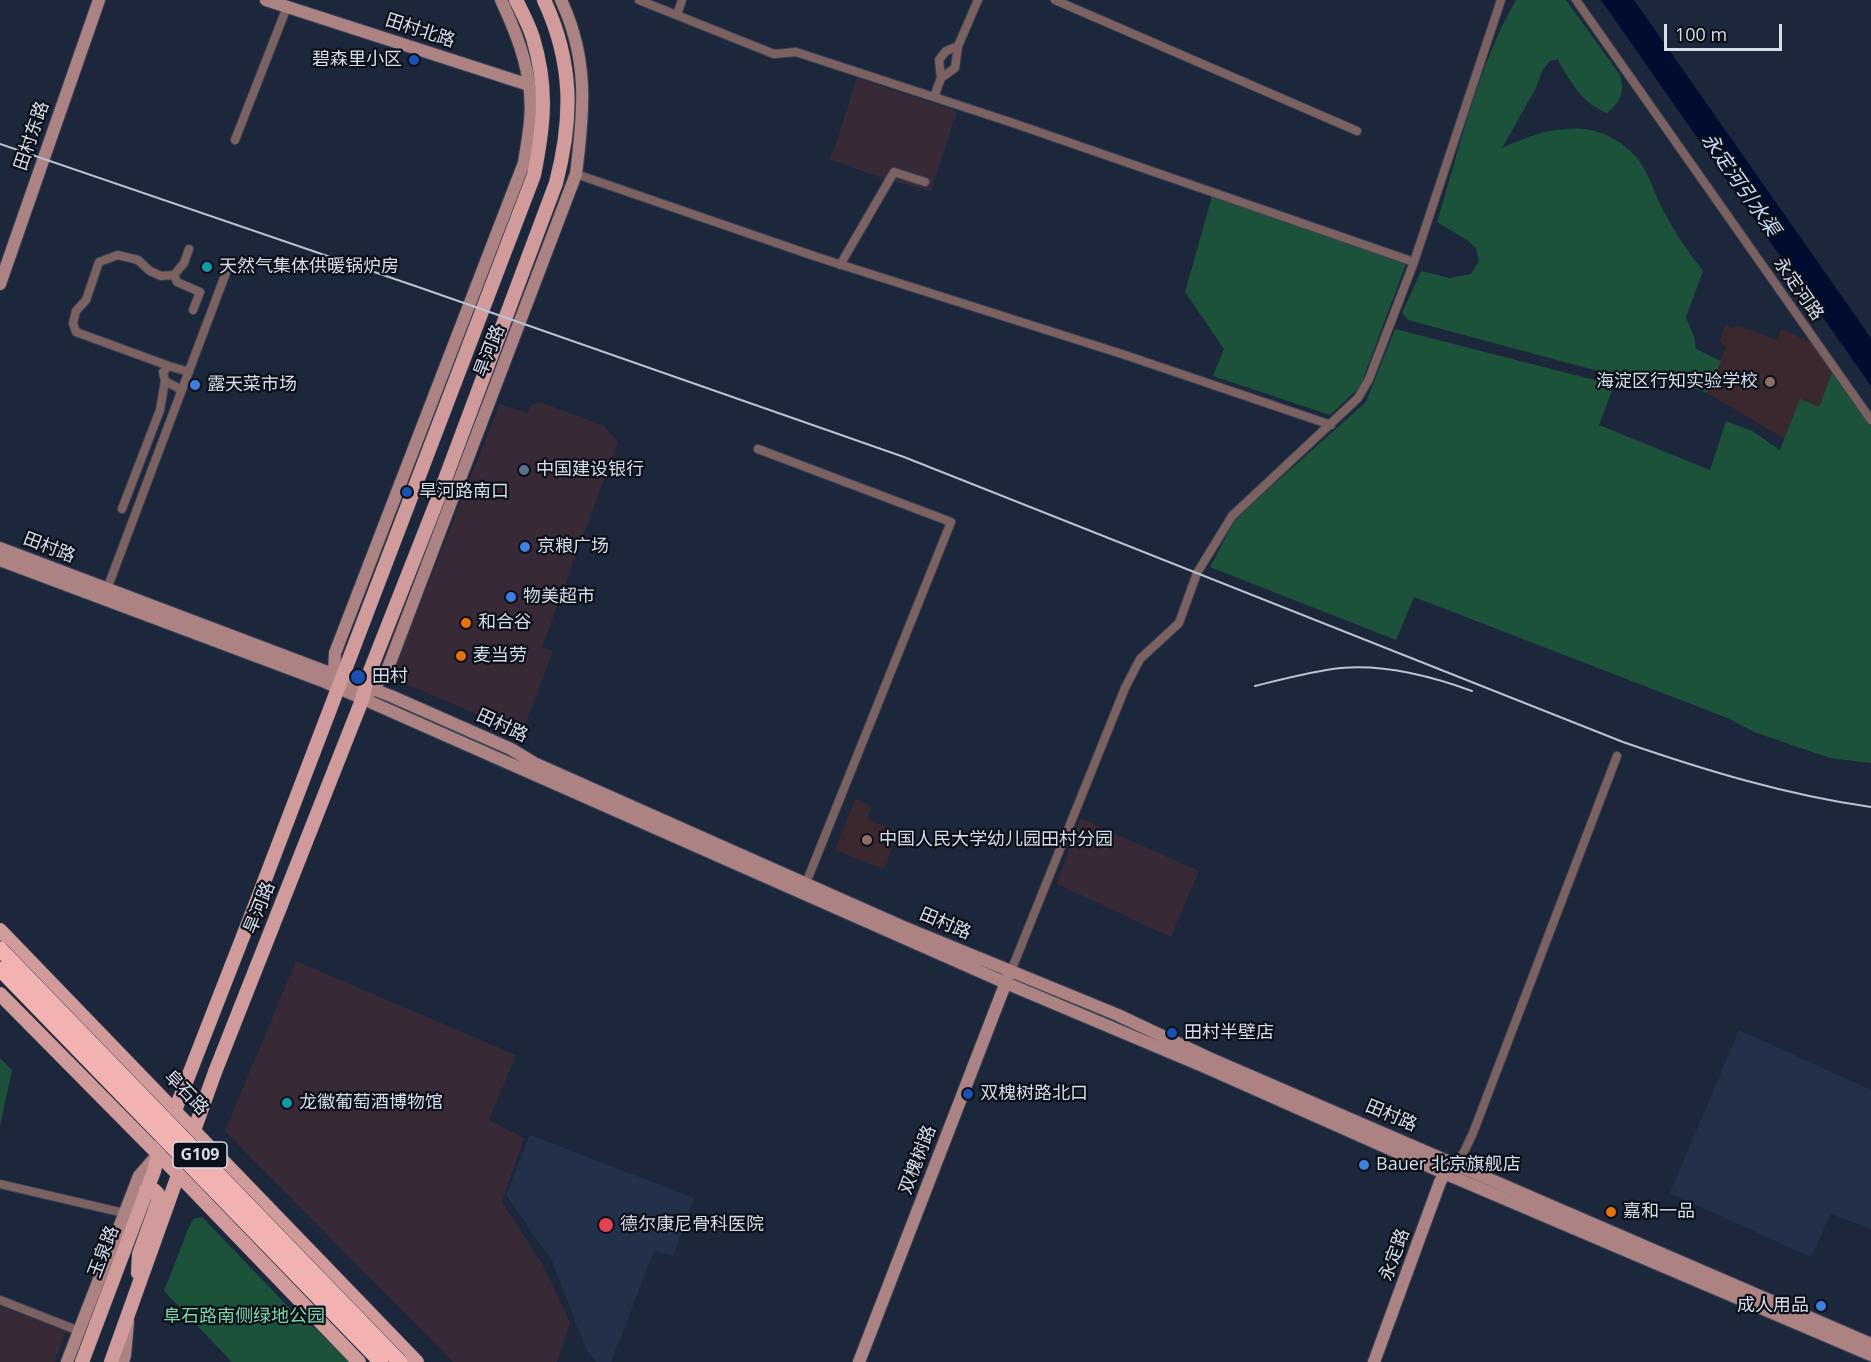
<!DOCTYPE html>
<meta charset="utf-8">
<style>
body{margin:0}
#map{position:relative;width:1871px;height:1362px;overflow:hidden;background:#1c273b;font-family:"Open Sans",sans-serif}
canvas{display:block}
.scale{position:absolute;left:1664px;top:24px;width:118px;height:27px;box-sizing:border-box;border:3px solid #d6ddeb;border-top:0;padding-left:8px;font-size:18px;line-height:21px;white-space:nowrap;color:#d6ddeb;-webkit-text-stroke:4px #0b1019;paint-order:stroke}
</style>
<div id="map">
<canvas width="1871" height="1362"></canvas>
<div class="scale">100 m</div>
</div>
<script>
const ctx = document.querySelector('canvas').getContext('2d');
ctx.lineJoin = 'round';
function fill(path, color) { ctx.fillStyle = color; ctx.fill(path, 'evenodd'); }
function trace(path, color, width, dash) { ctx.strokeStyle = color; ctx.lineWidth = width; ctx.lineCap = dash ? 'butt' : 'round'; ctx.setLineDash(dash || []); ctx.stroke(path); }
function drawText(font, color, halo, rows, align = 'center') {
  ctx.font = font + ' "Open Sans","Noto Sans SC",sans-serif'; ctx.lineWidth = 4.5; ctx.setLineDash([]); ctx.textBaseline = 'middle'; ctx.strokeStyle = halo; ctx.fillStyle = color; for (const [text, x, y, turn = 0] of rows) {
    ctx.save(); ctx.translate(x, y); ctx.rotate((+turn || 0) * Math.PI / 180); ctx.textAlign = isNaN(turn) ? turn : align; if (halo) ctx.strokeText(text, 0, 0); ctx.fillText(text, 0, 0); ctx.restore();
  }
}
fill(new Path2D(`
 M857,78L957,111L931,191L882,178L829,159L835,146Z
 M540,402L604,426L618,442L542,647L553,651L522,734L402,682L393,672L500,404L527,413L530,406Z
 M1080,818L1199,871L1171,937L1057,884Z
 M296,961L516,1055L489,1120L524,1138L502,1202L543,1265L570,1323L557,1362H453L225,1131Z
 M0,1306L66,1331L55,1362H0Z`), '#372936');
fill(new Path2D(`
 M1739,1030L1871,1090V1229L1831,1214L1811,1257L1670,1193Z
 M530,1135L694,1198L673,1256L654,1251L611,1362H596L587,1351L552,1261L506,1195Z`), '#22304a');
fill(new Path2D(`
 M1726,325L1734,328L1736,325L1777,340L1781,329L1815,344L1833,370L1819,407L1800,400L1785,439L1707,393L1726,346L1719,342Z
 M855,799L872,806L867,819L898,831L884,869L835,850Z`), '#3b282e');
fill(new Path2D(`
 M1516,0H1566L1620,75C1625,92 1621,102 1607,113C1584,105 1568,80 1558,59L1550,61L1542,71L1536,88L1502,148C1548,127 1597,114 1636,157C1647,169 1652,187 1659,202C1671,227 1686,249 1703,271L1686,317L1694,337L1696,349L1721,361L1707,393L1649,372L1626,371L1613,375L1408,320L1402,313L1421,271L1450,278L1471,274L1479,261L1476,248L1467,240L1437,222C1460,148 1477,67 1516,0Z
 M1212,196L1406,264L1360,387L1330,415L1213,376L1224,349L1185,292Z
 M1395,329L1614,385L1599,425L1710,470L1726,421L1752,431L1780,450L1800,399L1819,407L1833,370L1871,426V763L1830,758L1754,732L1730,719L1414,597L1396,640L1210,567L1236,518L1366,402Z
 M0,1058L12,1070L0,1126Z
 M202,1217L304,1323L314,1327L349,1362H232L164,1291L189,1227L193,1219Z`), '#1d523a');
fill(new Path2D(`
 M1601,0H1634L1871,338V386Z`), '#000c30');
const street = new Path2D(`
 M639,0L774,54L796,52L1010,122L1414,262
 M1055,0L1357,131
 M1576,0L1871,420
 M677,15L682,0
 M941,78L939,60L946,51L958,46
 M934,97L941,78L955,68L958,46L978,0
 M235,140L287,7
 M576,174L817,257L1125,355L1331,425
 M840,265L894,172L925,182
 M174,275L177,282L200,292L193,310
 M169,366L76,332L73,323L76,311L86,300L99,262L118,255L138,260L150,271L161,276L174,275L184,263L189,249
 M182,390L165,381L163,372L169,366L189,372
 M758,449L951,522L806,883
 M122,509L160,410L165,381
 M107,589L227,270
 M1011,971L1125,688L1140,659L1179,623L1197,573L1232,516L1358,398L1369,379L1414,262L1501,0
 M1452,1162L1463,1154L1473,1133L1617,756
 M0,1184L124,1213
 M0,1300L79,1331`);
const secondary = new Path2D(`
 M266,0L529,85
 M0,284L99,0
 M0,548L391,696L511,749L534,763L901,926L1118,1015L1209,1058L1871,1344
 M0,560L325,682L1006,983L1205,1067L1444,1173L1871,1355
 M336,681L334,674L335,653L524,163C526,149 529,135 530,121C534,78 519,38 501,0
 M369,693L386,673L576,174C584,110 589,60 561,0
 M67,1362L139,1176L158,1154
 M123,1362L125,1355L128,1322
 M859,1362L1008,977
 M1374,1362L1440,1182L1448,1167`);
const primary = new Path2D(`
 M0,930L417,1362
 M0,994L179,1175L359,1362
 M138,1273L139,1254L158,1201V1194L154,1190H146
 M82,1362L154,1171L158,1154L256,903L534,175C544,125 548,88 533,38C529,25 522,12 516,0
 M111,1362L215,1072L362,700L368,676L435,506L556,183C573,118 573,62 544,0`);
trace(street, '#3a4457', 10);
trace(secondary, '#3a4457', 14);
trace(primary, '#3a4457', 15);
trace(street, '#7c6161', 8);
trace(secondary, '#ac8282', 12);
trace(primary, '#d19b9b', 14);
trace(new Path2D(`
 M0,144L421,288L904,457L1623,742C1704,770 1786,795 1871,807
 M1255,686C1283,679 1313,671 1341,668C1386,664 1431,676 1472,691`), '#bbc3d2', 2);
const highwayBridge = new Path2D(`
 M0,949L400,1362
 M0,969L381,1362`);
trace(highwayBridge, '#3a4457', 16, []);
trace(highwayBridge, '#f3b2b2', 15);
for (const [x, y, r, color] of [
 [414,60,6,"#1a4fb4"],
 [207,267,6,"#0f9aa8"],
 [1770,382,6,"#8d6e63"],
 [195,385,6,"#3f7fe0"],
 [524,470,6,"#5c6f8a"],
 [407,492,6,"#1a4fb4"],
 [525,547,6,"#3f7fe0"],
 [511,597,6,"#3f7fe0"],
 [466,623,6,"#e8710a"],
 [461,656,6,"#e8710a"],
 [358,677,8,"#1a4fb4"],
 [867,840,6,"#8d6e63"],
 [1172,1033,6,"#1a4fb4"],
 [968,1094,6,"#1a4fb4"],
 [287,1103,6,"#0f9aa8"],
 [1364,1165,6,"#3f7fe0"],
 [1611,1212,6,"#e8710a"],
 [606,1225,8,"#e0444e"],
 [1821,1306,6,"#3f7fe0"]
]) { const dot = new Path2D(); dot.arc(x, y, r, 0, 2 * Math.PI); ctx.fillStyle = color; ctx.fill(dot); trace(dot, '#0b1019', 2); }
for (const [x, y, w] of [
 [200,1155,54]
]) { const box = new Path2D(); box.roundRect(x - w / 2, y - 13, w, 26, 4.5); ctx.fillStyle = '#0b1019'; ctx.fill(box); trace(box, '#d6ddeb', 1.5); }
drawText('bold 16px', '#d6ddeb', null, [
 ["G109",200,1155]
]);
drawText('18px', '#d6ddeb', '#0b1019', [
 ["田村北路",420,31,18],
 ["田村东路",32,136,-71],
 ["永定河路",1798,289,55],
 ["旱河路",490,351,-69],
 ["田村路",49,548,21],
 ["田村路",502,726,25],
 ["旱河路",260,908,-68],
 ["田村路",945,924,23],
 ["阜石路",186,1093,46],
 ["田村路",1391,1116,23],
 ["双槐树路",918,1160,-69],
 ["玉泉路",104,1252,-69],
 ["永定路",1395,1255,-70]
]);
drawText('18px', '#d6ddeb', '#0b1019', [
 ["碧森里小区",402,60,"right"],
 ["天然气集体供暖锅炉房",219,267],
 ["海淀区行知实验学校",1758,382,"right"],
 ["露天菜市场",207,385],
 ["中国建设银行",536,470],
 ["旱河路南口",419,492],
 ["京粮广场",537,547],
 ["物美超市",523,597],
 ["和合谷",478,623],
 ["麦当劳",473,656],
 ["田村",372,677],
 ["中国人民大学幼儿园田村分园",879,840],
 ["田村半壁店",1184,1033],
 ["双槐树路北口",980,1094],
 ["龙徽葡萄酒博物馆",299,1103],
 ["Bauer 北京旗舰店",1376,1165],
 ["嘉和一品",1623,1212],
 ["德尔康尼骨科医院",620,1225],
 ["成人用品",1809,1306,"right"]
], 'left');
drawText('18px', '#7dd4a8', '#0b1019', [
 ["阜石路南侧绿地公园",244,1317]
]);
drawText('italic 20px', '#cbdcf8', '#0b1019', [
 ["永定河引水渠",1740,185,55]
]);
</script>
